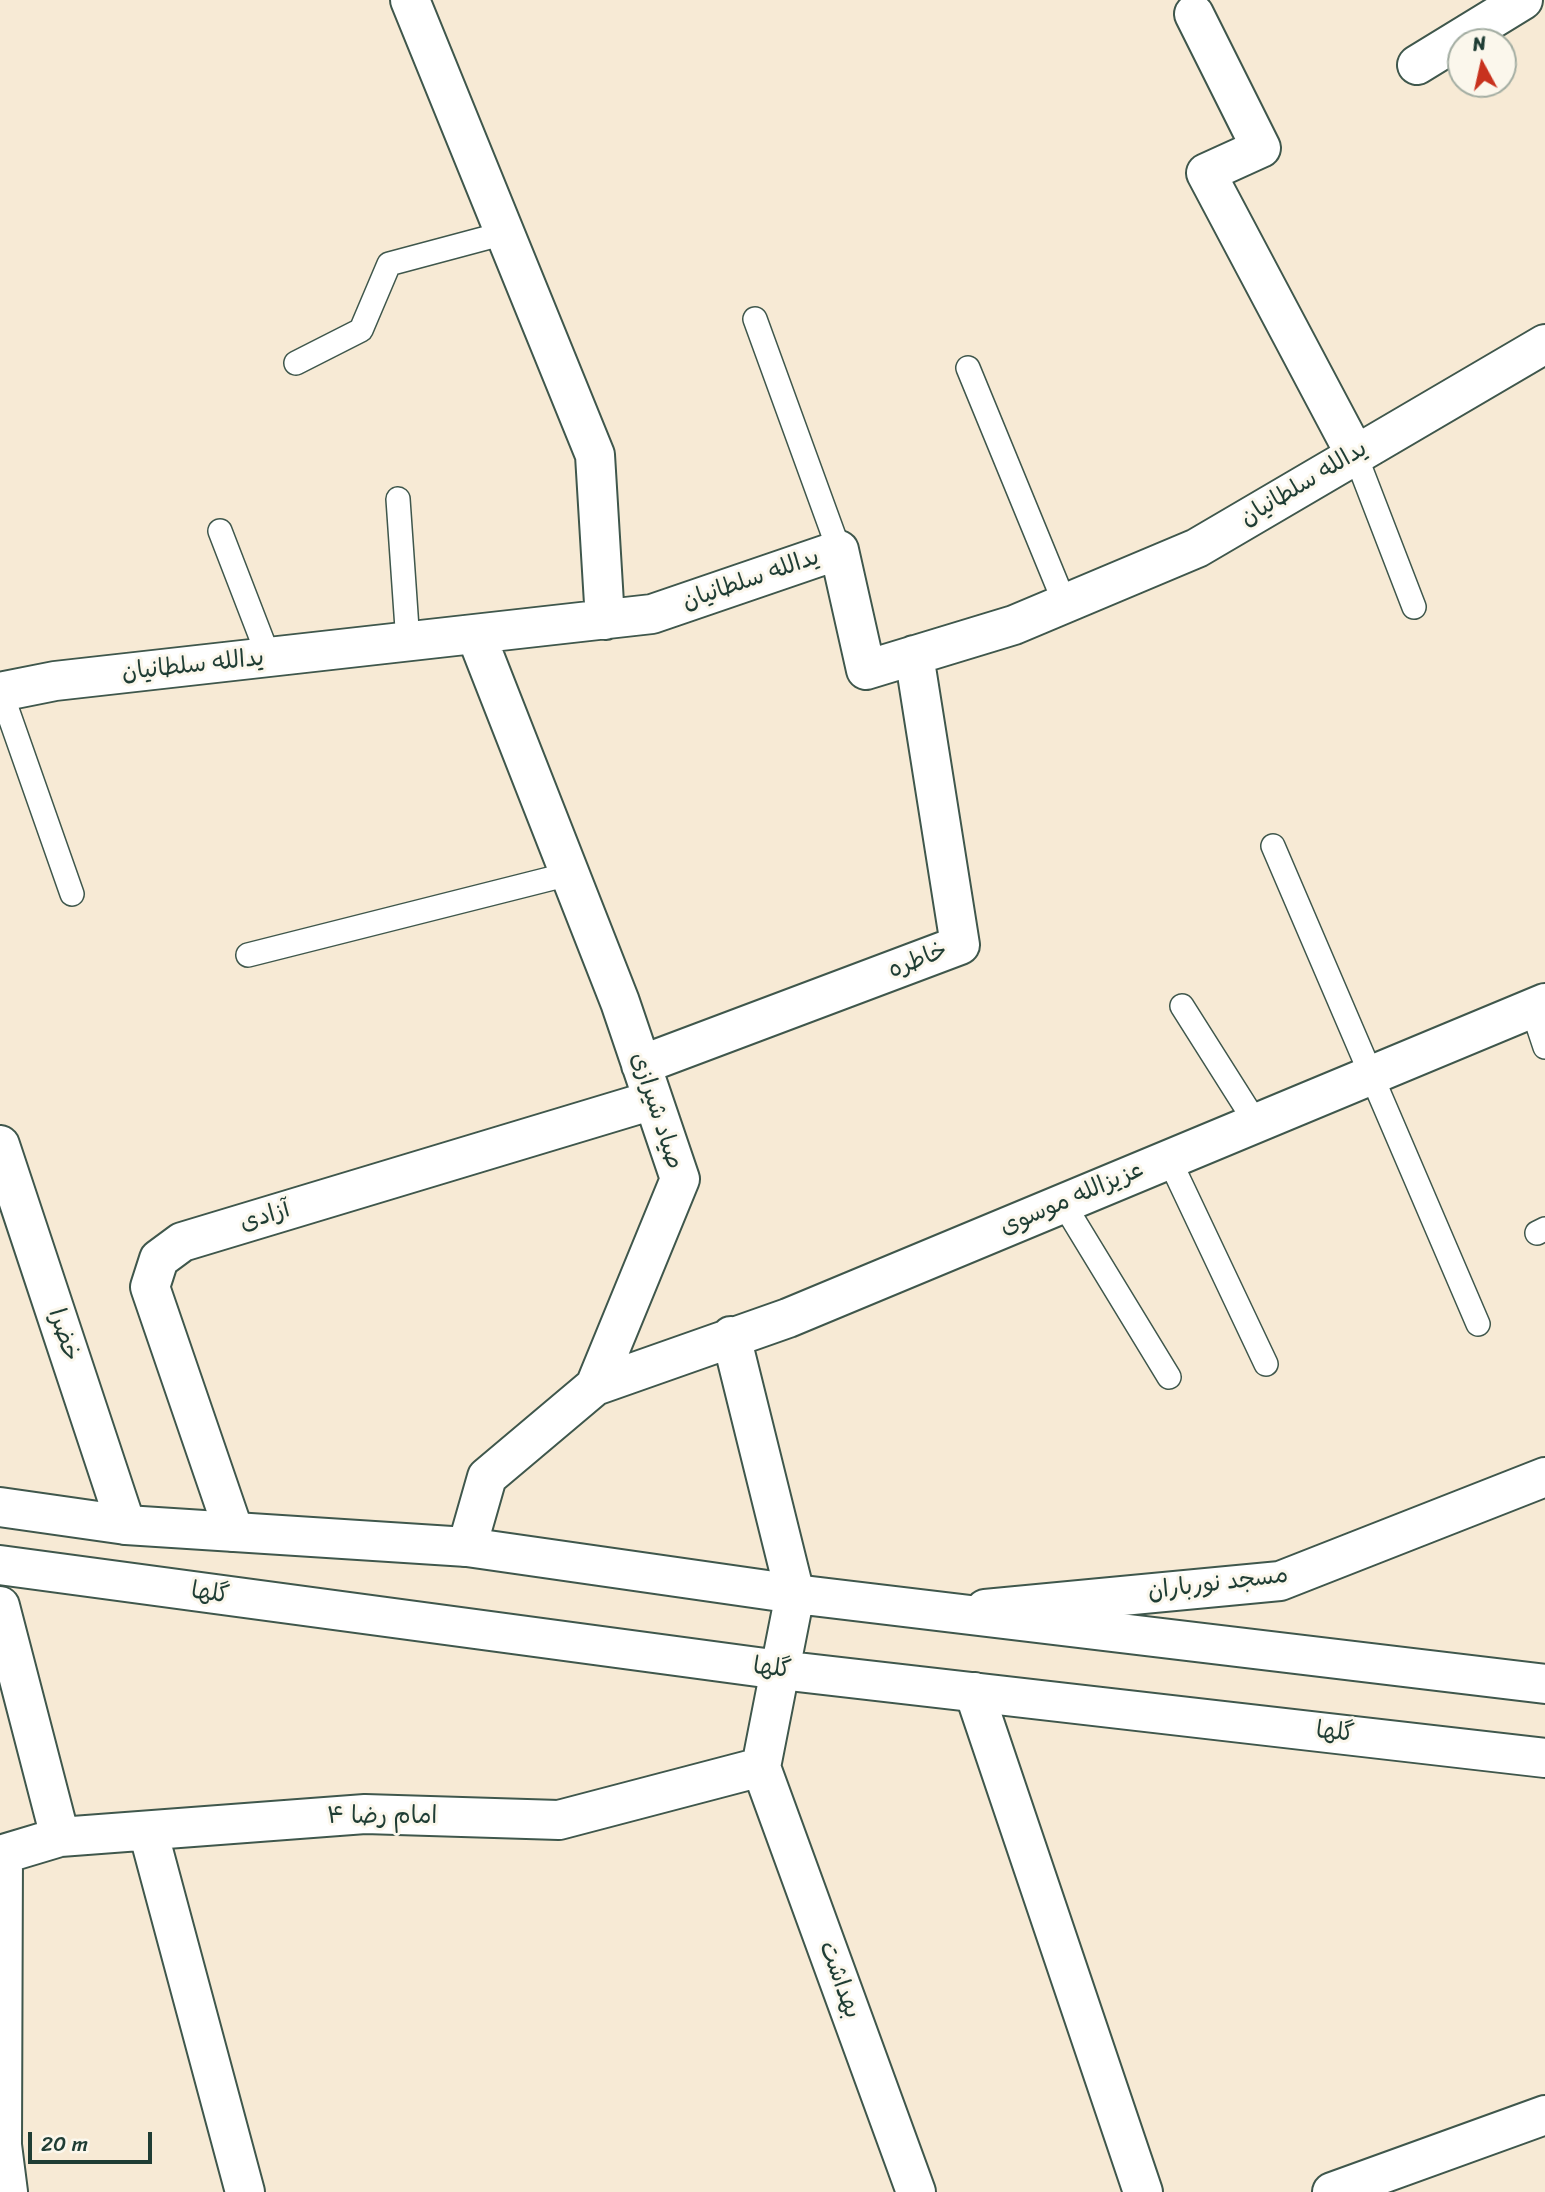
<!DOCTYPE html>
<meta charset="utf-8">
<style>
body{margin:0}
#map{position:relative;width:1545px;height:2192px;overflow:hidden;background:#f7ead5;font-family:Sriracha,sans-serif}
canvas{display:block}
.north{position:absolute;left:1447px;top:28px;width:70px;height:70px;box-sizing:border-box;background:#fbf7ec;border:2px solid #a3ada2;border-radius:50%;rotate:352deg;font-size:19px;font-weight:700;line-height:28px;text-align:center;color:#1f3d34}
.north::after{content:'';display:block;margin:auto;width:24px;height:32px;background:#c8321e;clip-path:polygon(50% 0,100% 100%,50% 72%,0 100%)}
.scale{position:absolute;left:28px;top:2132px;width:124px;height:32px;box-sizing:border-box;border:4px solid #1f3d34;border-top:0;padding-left:9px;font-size:21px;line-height:24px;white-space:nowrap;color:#1f3d34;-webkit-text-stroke:5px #fbf7ec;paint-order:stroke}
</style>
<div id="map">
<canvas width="1545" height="2192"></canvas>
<div class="north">N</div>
<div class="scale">20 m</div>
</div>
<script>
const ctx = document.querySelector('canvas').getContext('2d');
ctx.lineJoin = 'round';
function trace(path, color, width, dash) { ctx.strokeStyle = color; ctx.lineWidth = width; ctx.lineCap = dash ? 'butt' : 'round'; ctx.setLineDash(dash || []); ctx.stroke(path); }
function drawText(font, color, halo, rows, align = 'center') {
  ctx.font = font + ' Sriracha,"Playpen Sans Arabic",sans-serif'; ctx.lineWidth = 6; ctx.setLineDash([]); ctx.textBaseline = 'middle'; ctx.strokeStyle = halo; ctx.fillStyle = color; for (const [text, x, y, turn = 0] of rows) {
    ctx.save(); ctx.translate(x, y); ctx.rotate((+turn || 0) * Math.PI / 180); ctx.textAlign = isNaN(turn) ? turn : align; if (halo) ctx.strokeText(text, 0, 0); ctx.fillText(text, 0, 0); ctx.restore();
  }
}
const service = new Path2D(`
 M755,319L839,550
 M296,363L361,330L389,264L505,233
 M968,368L1065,604
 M1355,454L1414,607
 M398,499L408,643
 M220,531L269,658
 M1,692L72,894
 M1273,846L1478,1324
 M248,955L569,874
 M1182,1006L1256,1123
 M1532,1008L1545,1047
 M1169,1159L1266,1364
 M1063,1203L1169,1377
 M1537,1233L1545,1229`);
const minor = new Path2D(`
 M410,0L595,455L605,620
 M1194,14L1261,148L1206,173L1355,454
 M1417,65L1523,0
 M0,692L55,681L652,614L839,550L866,670L1014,625L1197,548L1545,344
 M641,1065L960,945L914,655
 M0,1145L126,1525
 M731,1336L795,1594
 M595,1386L788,1318L1545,1003
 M234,1532L150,1287L159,1259L182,1242L653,1100
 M467,1547L487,1477L595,1386L680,1179L620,1002L476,635
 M0,1606L60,1837
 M985,1609L1280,1581L1545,1477
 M974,1692L1143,2192
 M761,1767L916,2192
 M761,1767L780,1670
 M148,1831L245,2192
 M3,1854L2,2145L8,2192
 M0,1855L60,1837L365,1814L559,1820L761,1767
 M1332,2192L1545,2115`);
const secondary = new Path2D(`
 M0,1507L126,1525L467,1547L795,1594L1545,1684
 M0,1565L780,1670L1545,1758
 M780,1670L795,1594`);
trace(service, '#3f574c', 26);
trace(minor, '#3f574c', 42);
trace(secondary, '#3f574c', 42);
trace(service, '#fff', 23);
trace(minor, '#fff', 38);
trace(secondary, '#fff', 38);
drawText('24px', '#1f3d34', '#fbf7ec', [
 ["یدالله سلطانیان",1304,484,-31],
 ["یدالله سلطانیان",751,580,-19],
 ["یدالله سلطانیان",193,666,-6],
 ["خاطره",918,961,-21],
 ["صیاد شیرازی",656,1111,72],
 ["عزیزالله موسوی",1072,1199,-23],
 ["آزادی",265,1217,-17],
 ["خضرا",63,1335,72],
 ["مسجد نورباران",1218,1584,-7],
 ["گلها",210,1594,8],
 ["گلها",772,1669,7],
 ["گلها",1335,1733,6],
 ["امام رضا ۴",382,1817],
 ["بهداشت",839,1980,70]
]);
</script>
